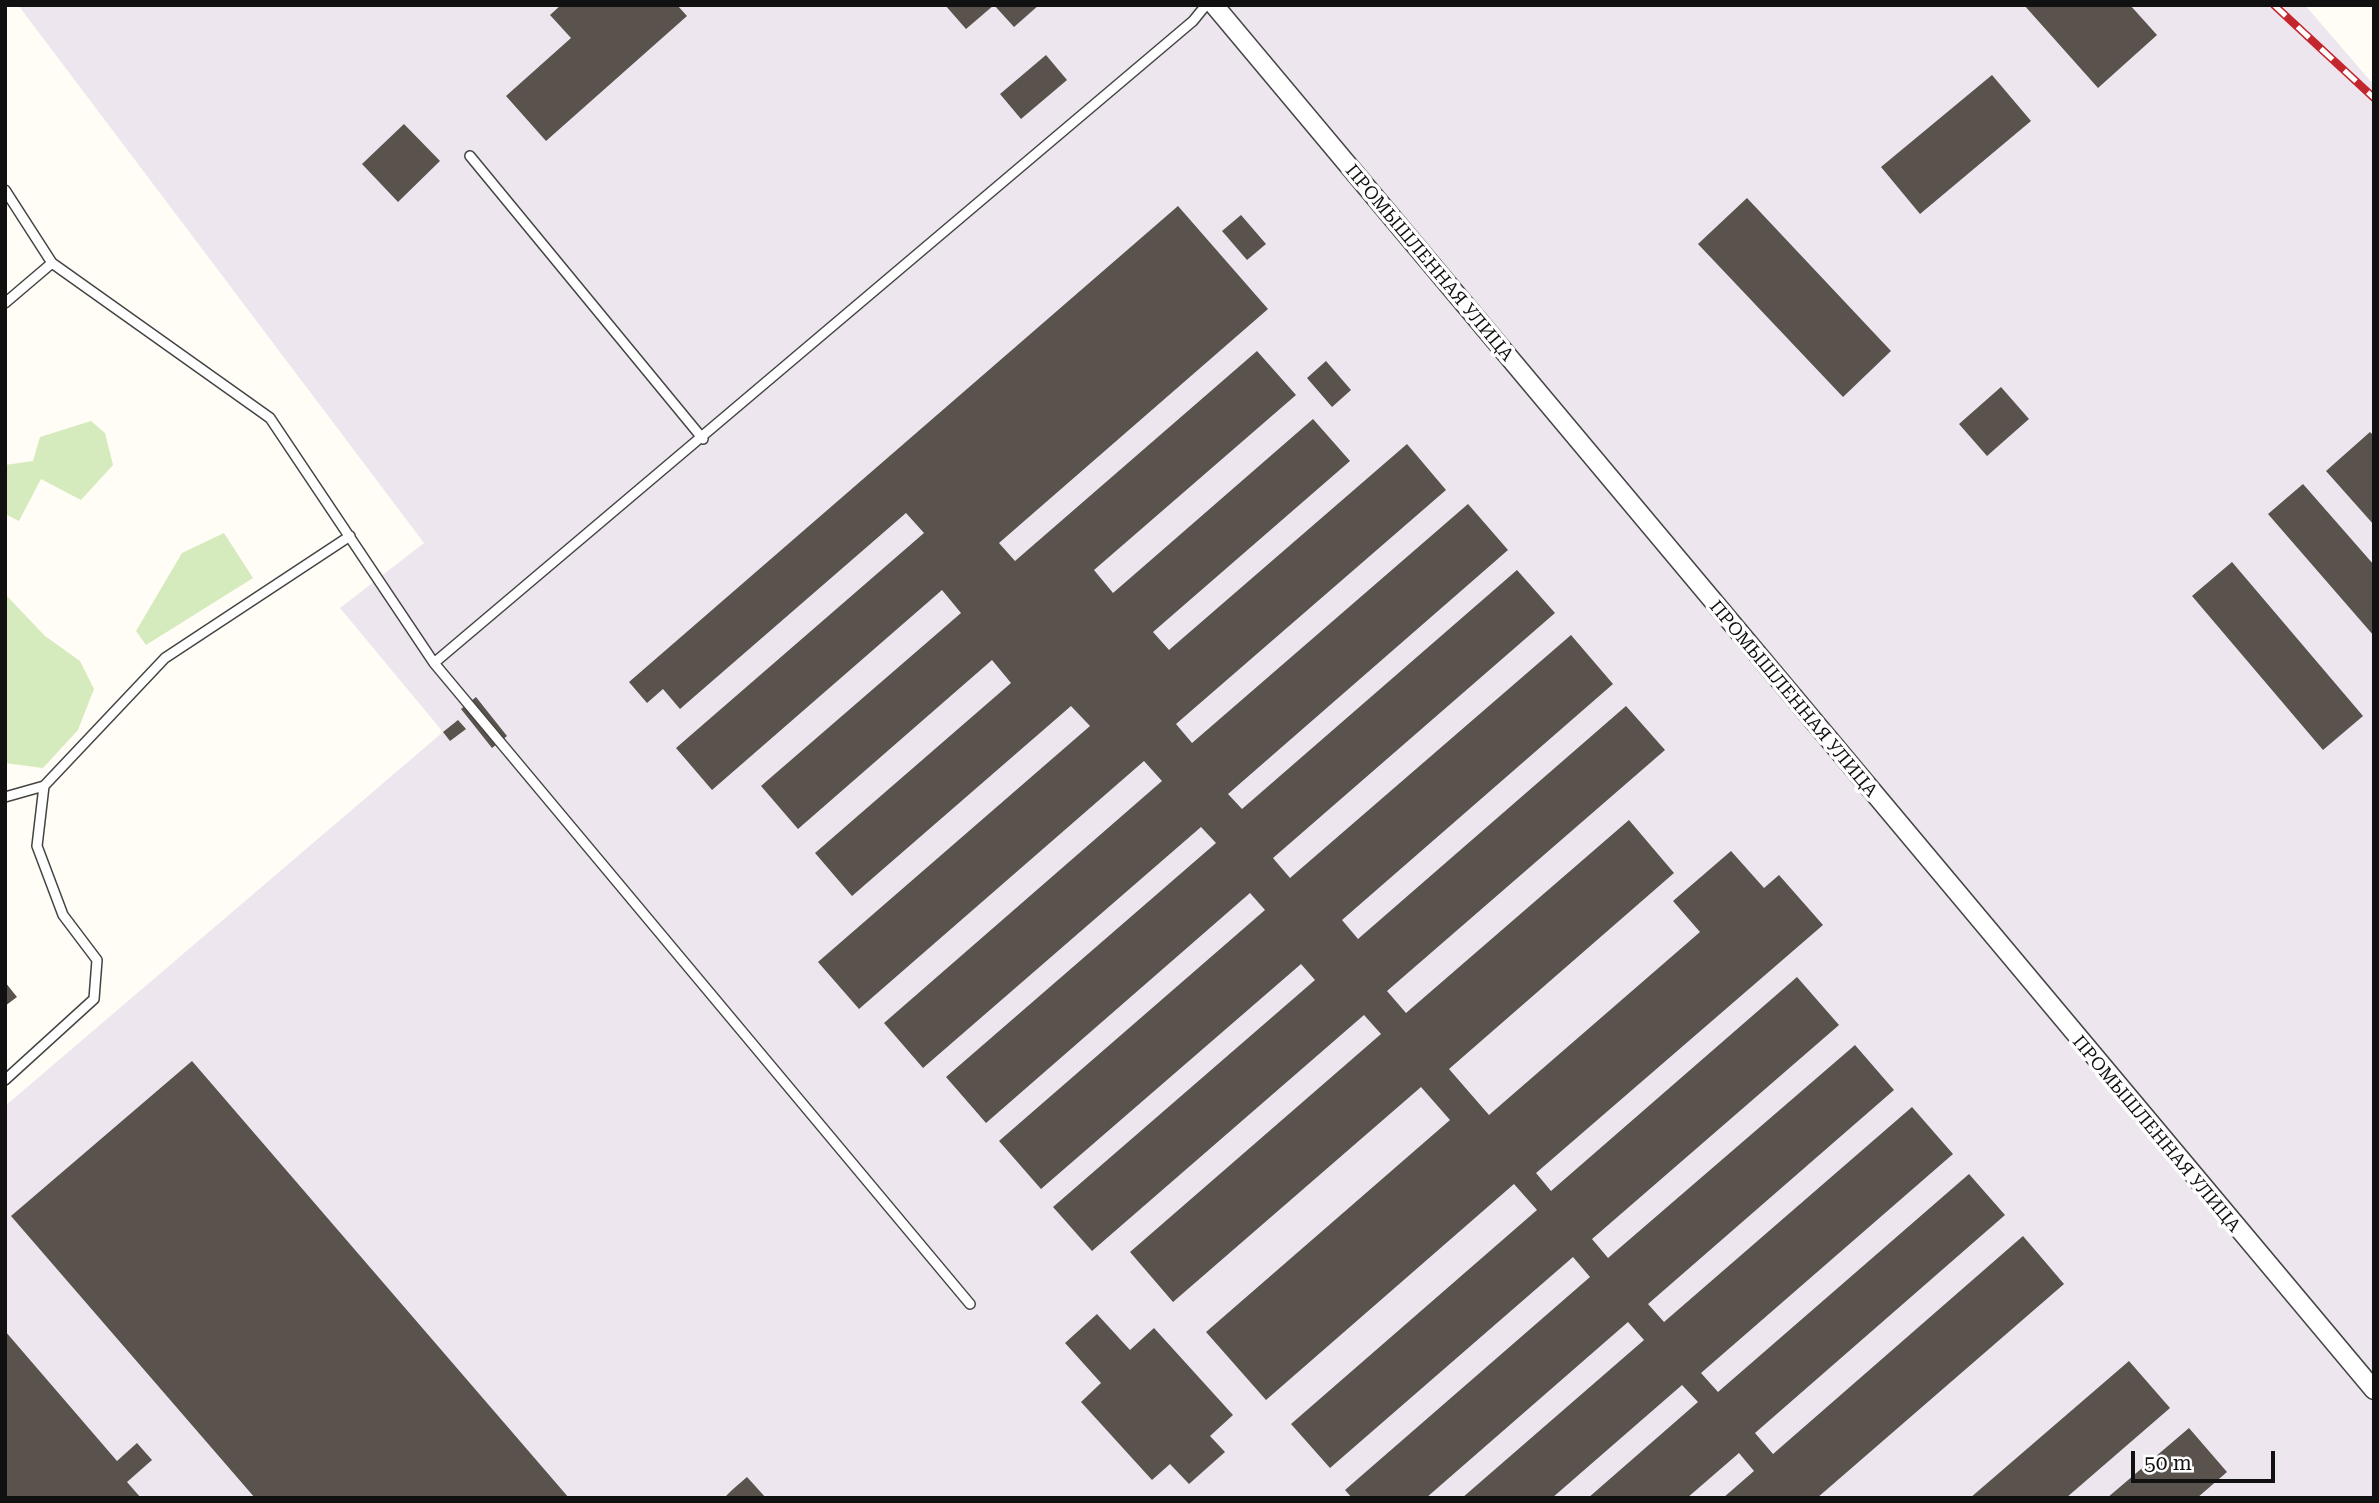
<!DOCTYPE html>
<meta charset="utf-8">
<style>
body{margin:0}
#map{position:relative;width:2379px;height:1503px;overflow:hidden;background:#fffdf5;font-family:"Roboto Serif",serif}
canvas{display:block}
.frame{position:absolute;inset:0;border:7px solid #111;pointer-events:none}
.scale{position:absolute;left:2131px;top:1451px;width:144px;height:32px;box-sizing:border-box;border:4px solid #111;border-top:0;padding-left:9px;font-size:21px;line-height:24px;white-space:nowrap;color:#111;-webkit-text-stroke:5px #fff;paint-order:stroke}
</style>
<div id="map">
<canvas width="2379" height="1503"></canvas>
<div class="frame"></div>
<div class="scale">50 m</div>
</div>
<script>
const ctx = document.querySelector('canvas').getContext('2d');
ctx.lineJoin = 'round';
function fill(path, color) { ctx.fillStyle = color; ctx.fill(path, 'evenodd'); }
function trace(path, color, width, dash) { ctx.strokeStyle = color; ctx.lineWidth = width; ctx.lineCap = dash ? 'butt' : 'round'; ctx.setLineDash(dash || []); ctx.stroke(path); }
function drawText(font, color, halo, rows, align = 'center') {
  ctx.font = font + ' "Roboto Serif",serif'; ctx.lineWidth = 7; ctx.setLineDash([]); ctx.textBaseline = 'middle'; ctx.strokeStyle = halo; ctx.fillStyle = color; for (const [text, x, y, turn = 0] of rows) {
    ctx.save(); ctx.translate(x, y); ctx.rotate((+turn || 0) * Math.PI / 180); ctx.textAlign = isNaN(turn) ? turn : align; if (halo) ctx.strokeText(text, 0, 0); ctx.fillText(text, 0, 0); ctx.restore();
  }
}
fill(new Path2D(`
 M18,5H2305L2374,85V1498H5V1106L443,732L340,608L424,543Z`), '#eee6ef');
fill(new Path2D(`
 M91,421L105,433L113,465L81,500L41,479L19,521L5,514V465L33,461L40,437Z
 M224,533L253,578L146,645L136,631L182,553Z
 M5,594L45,636L80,661L94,689L78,730L43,768L5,763Z`), '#d5ebbd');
fill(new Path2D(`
 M561,5H677L687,16L546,141L506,96L571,38L550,15Z
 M945,5H994L966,29Z
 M994,5H1039L1014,27Z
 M2024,5H2130L2157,35L2098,88Z
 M1046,55L1067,80L1021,119L1000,94Z
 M1992,75L2031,121L1920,214L1881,167Z
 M404,124L440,161L398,202L362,164Z
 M1747,198L1891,351L1843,397L1698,244Z
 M1178,206L1268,309L999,543L1015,561L1257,351L1296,395L1094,570L1113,593L1313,419L1350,461L1153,632L1169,650L1407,444L1446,490L1176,724L1192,743L1468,504L1508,550L1228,794L1242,809L1517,570L1555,613L1273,858L1290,878L1571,635L1613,684L1342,920L1358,939L1626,706L1665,750L1387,991L1406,1013L1629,820L1674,873L1449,1069L1489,1115L1700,932L1673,901L1731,851L1764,888L1779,875L1823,925L1536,1173L1551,1191L1797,977L1839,1025L1592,1239L1608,1258L1855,1045L1894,1090L1648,1304L1664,1322L1912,1107L1953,1154L1701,1373L1718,1392L1969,1174L2005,1215L1755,1433L1773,1454L2023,1236L2064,1284L1817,1498H1723L1754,1471L1739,1453L1687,1498H1588L1698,1402L1682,1385L1552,1498H1462L1644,1340L1628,1322L1426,1498H1352L1345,1490L1590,1277L1573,1257L1330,1468L1291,1424L1537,1210L1514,1184L1266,1400L1206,1332L1450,1120L1421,1087L1173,1302L1130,1252L1381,1034L1364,1015L1092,1251L1053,1207L1315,980L1301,964L1041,1189L999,1141L1265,910L1250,893L986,1123L946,1077L1216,843L1201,827L923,1068L884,1023L1162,781L1144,761L859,1009L818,962L1090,726L1071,706L852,896L815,853L1011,683L992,660L798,829L761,786L961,613L942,590L712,790L676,748L924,533L906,513L680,709L663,689L647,703L629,682Z
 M1241,215L1266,244L1247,260L1222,231Z
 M1326,361L1351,390L1332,407L1307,378Z
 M2001,387L2029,419L1987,456L1959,424Z
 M2370,432L2374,436V525L2326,471Z
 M2303,484L2374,565V636L2268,514Z
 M2232,562L2363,716L2323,750L2192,596Z
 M476,697L507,736L492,748L461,709Z
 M458,720L466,729L450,741L443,732Z
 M5,982L17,997L5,1006Z
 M192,1061L569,1498H255L11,1216Z
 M1097,1314L1130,1350L1154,1328L1233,1415L1210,1436L1225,1452L1189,1484L1170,1464L1152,1480L1081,1402L1101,1383L1065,1343Z
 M5,1331L117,1461L137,1443L152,1460L127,1482L141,1498H5Z
 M2129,1361L2170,1408L2066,1498H1970Z
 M2189,1428L2227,1472L2197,1498H2107Z
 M747,1477L766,1498H724L732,1490Z`), '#5a524d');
const service = new Path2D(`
 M470,156L703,439
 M5,190L52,263L270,418L434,663L970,1304
 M5,303L52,263
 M434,663L1193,21L1206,5
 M5,797L44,786L165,658L350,536
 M5,1080L94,999L97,960L63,915L37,846L44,786`);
const minor = new Path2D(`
 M1214,5L2374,1390`);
trace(service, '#444', 12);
trace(minor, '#444', 21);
trace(service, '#fff', 9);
trace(minor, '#fff', 18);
const rail = new Path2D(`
 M2274,5L2374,98`);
trace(rail, '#c4262e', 8);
trace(rail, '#fff', 5, [16]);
drawText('18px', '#111', '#fff', [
 ["ПРОМЫШЛЕННАЯ УЛИЦА",1429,263,50],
 ["ПРОМЫШЛЕННАЯ УЛИЦА",1793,699,50],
 ["ПРОМЫШЛЕННАЯ УЛИЦА",2156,1134,50]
]);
</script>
